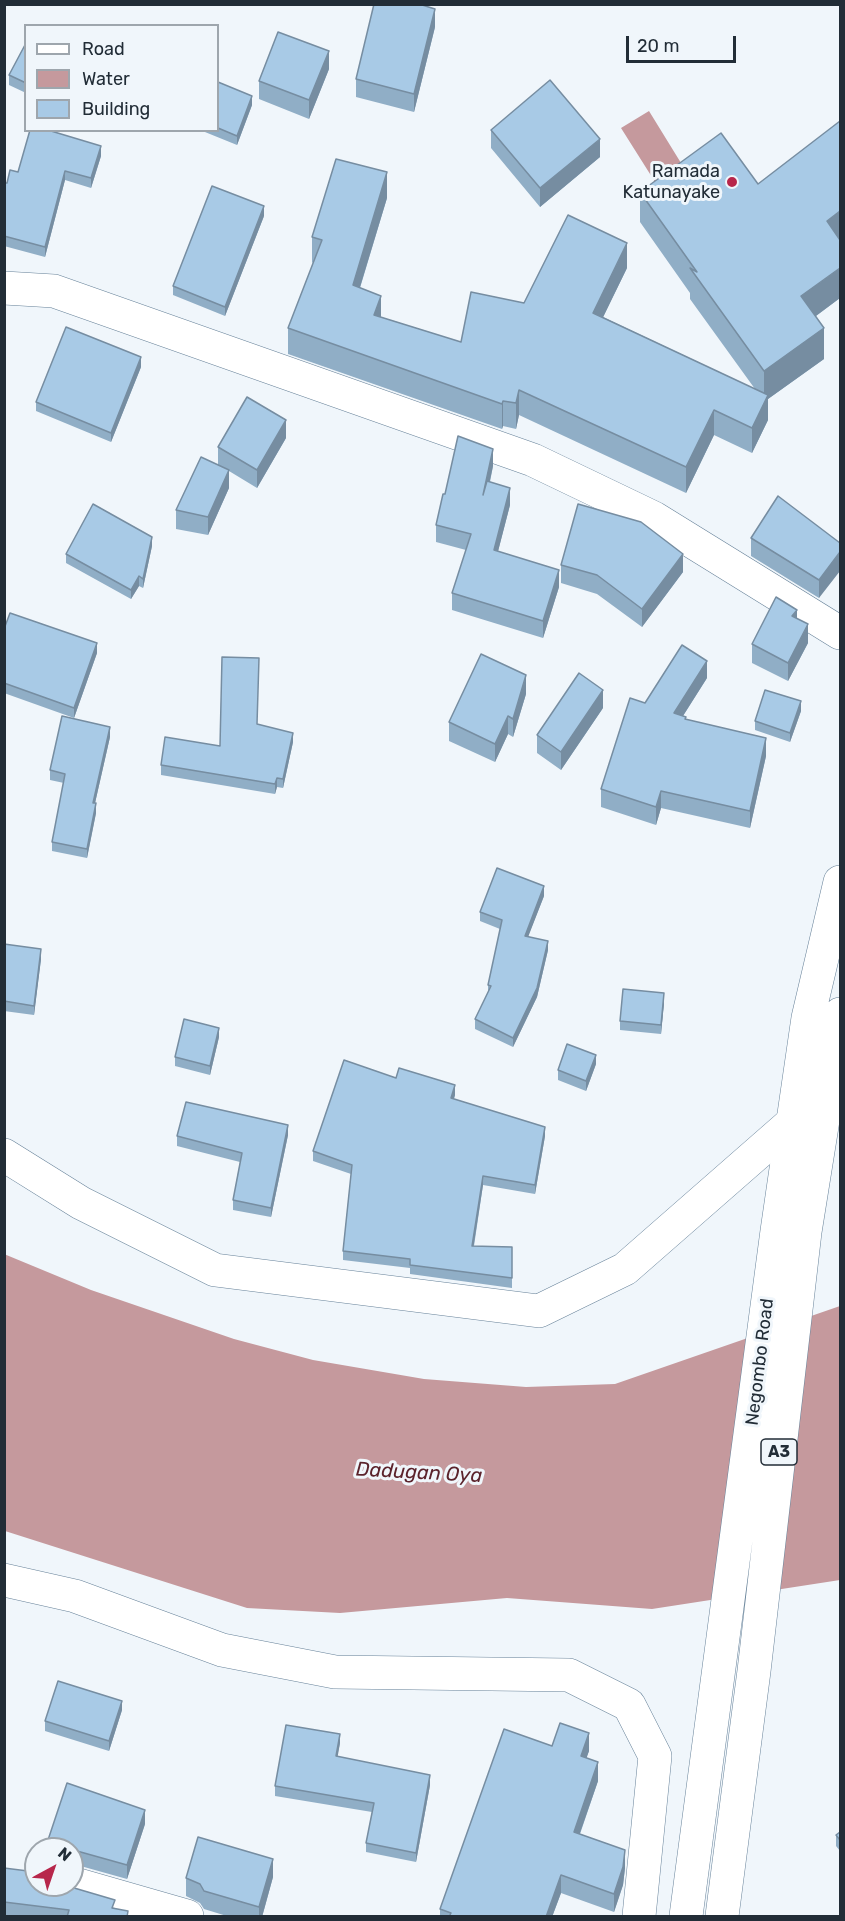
<!DOCTYPE html>
<style>
body{margin:0}
#map{position:relative;width:845px;height:1921px;overflow:hidden;background:#f0f6fb;font-family:Rubik,sans-serif}
canvas{display:block}
.frame{position:absolute;inset:0;border:6px solid #222d37;pointer-events:none}
.legend{position:absolute;left:24px;top:24px;width:195px;height:108px;box-sizing:border-box;background:#f0f6fb;border:2px solid #9ea6ad;margin:0;padding:8px 10px;list-style:none;font-size:18px;color:#222d37}
.legend li{display:flex;align-items:center;gap:12px;height:30px}
.legend b{width:30px;border:2px solid #9ea6ad}
.north{position:absolute;left:24px;top:1837px;width:60px;height:60px;box-sizing:border-box;background:#f0f6fb;border:2px solid #9ea6ad;border-radius:50%;rotate:40deg;font-size:16px;font-weight:700;line-height:24px;text-align:center;color:#222d37}
.north::after{content:'';display:block;margin:auto;width:21px;height:27px;background:#b7264b;clip-path:polygon(50% 0,100% 100%,50% 72%,0 100%)}
.scale{position:absolute;left:626px;top:36px;width:110px;height:27px;box-sizing:border-box;border:3px solid #222d37;border-top:0;padding-left:8px;font-size:18px;line-height:21px;white-space:nowrap;color:#222d37;-webkit-text-stroke:4px #f0f6fb;paint-order:stroke}
</style>
<div id="map">
<canvas width="845" height="1921"></canvas>
<div class="frame"></div>
<ul class="legend">
<li><b style="height:8px;background:#fff"></b>Road</li>
<li><b style="height:16px;background:#c5999d"></b>Water</li>
<li><b style="height:16px;background:#a8cae6"></b>Building</li>
</ul>
<div class="north">N</div>
<div class="scale">20 m</div>
</div>
<script>
const ctx = document.querySelector('canvas').getContext('2d');
ctx.lineJoin = 'round';
function fill(path, color) { ctx.fillStyle = color; ctx.fill(path, 'evenodd'); }
function trace(path, color, width, dash) { ctx.strokeStyle = color; ctx.lineWidth = width; ctx.lineCap = dash ? 'butt' : 'round'; ctx.setLineDash(dash || []); ctx.stroke(path); }
function drawText(font, color, halo, rows, align = 'center') {
  ctx.font = font + ' Rubik,sans-serif'; ctx.lineWidth = 6; ctx.setLineDash([]); ctx.textBaseline = 'middle'; ctx.strokeStyle = halo; ctx.fillStyle = color; for (const [text, x, y, turn = 0] of rows) {
    ctx.save(); ctx.translate(x, y); ctx.rotate((+turn || 0) * Math.PI / 180); ctx.textAlign = isNaN(turn) ? turn : align; if (halo) ctx.strokeText(text, 0, 0); ctx.fillText(text, 0, 0); ctx.restore();
  }
}
fill(new Path2D(`
 M649,111L689,176L662,193L621,128Z
 M4,1254L91,1290L234,1339L313,1360L424,1379L526,1387L615,1384L840,1306V1580L652,1609L507,1598L340,1613L247,1608L5,1531Z`), '#c5999d');
const minor = new Path2D(`
 M4,288L54,291L533,460L654,518L840,633
 M4,1155L81,1203L215,1270L539,1311L625,1269L793,1122
 M4,1580L75,1596L222,1650L335,1672L569,1675L629,1705L655,1756L639,1916
 M72,1883L187,1916`);
const highway = new Path2D(`
 M686,1916L777,1231L808,1018L840,882
 M722,1916L754,1671L805,1232L840,1014`);
trace(minor, '#678299', 34);
trace(highway, '#678299', 34);
trace(minor, '#fff', 33);
trace(highway, '#fff', 33);
fill(new Path2D(`
 M435,27L414,112L356,97V79Z
 M26,43V93L9,85V75Z
 M329,69L309,119L259,99V81Z
 M218,82L252,105L237,145L200,130H218Z
 M30,130H57L56,133L101,156L91,188L65,180L45,257L4,246V183H7L18,172Z
 M491,130L600,157L540,207L491,148Z
 M640,192L840,298L816,316L824,359L768,399V420L752,453L714,435L686,493L519,415L516,429L503,426L502,429L288,354V328L313,263L312,262V237L387,198L360,288L381,317L461,342L524,303L627,268L603,317L755,389L690,299V293L640,222Z
 M264,216L225,316L173,295V286Z
 M141,367L111,442L36,411V402Z
 M286,438L257,488L229,471V488L208,535L176,529V510L218,465V447Z
 M493,466L490,482L510,505L498,551L559,587L543,638L452,610V593L466,550L436,542V525L445,494Z
 M751,538L840,543L819,598L751,556Z
 M152,546L143,588L139,586L131,599L66,563V554Z
 M561,565L683,572L642,627L597,594L561,583Z
 M4,629L97,653L74,718L4,693Z
 M808,643L788,681L752,663V644Z
 M707,678L683,716L686,720L766,756L750,828L661,808L656,825L601,807V789L645,703Z
 M526,694L513,737L508,734L495,762L449,741V722Z
 M603,708L561,770L537,753V735Z
 M801,711L790,742L755,730V721Z
 M257,724L293,742L283,788L277,787L275,794L161,775V765L220,746Z
 M110,737L95,803L96,813L87,858L52,851V842L64,783L50,780V770Z
 M544,896L528,936L548,950L537,997L513,1047L475,1029V1019L488,993V985L500,929L480,921V912Z
 M4,944L41,959L34,1015L4,1011Z
 M664,1003L661,1034L620,1030V1021Z
 M219,1037L210,1075L175,1066V1057Z
 M596,1064L586,1091L558,1080V1070Z
 M396,1078L455,1095L454,1099L545,1136L535,1194L483,1185L474,1246L512,1247V1288L410,1274V1268L343,1260V1251L351,1174L313,1161V1151Z
 M288,1135L271,1217L233,1210V1200L240,1162L177,1146V1136Z
 M122,1710L109,1751L45,1731V1721Z
 M340,1743L337,1757L430,1785L416,1862L366,1852V1843L372,1812L275,1796V1786Z
 M552,1746L589,1751L586,1758L598,1781L580,1834L625,1868L623,1885L614,1912L561,1893L552,1917H440V1909Z
 M145,1824L127,1879L77,1865H72V1849Z
 M840,1832V1851L836,1846V1835Z
 M4,1868L36,1885L115,1908L128,1917L4,1916Z
 M273,1877L262,1917H230L204,1909L200,1903L186,1896V1878Z`), '#90aec6');
fill(new Path2D(`
 M435,9V27L414,112V94Z
 M329,51V69L309,119V100Z
 M252,96V105L237,145V136Z
 M600,139V157L540,207V188Z
 M101,146V156L91,188V178Z
 M65,171V180L45,257V247Z
 M387,172V198L353,310V285Z
 M264,206V216L225,316V307Z
 M840,211V242L827,221Z
 M627,243V268L593,338V313Z
 M840,268V298L801,327V296Z
 M381,296V321L374,315Z
 M824,328V359L768,399V420L752,453V428L764,402V371Z
 M141,357V367L111,442V433Z
 M519,390V415L516,429V403Z
 M503,401V426L502,429V404Z
 M714,410V435L686,493V467Z
 M286,420V438L257,488V470Z
 M493,449V466L483,512V495Z
 M229,470V488L208,535V517Z
 M510,488V505L494,567V550Z
 M152,537V546L143,588V579Z
 M840,552V571L819,598V580Z
 M683,554V572L642,627V609Z
 M559,570V587L543,638V621Z
 M139,576V586L131,599V590Z
 M797,610V628L792,616Z
 M808,624V643L788,681V663Z
 M97,643V653L74,718V708Z
 M707,661V678L674,730V713Z
 M526,675V694L513,737V719Z
 M603,690V708L561,770V752Z
 M801,701V711L790,742V733Z
 M508,716V734L495,762V744Z
 M110,727V737L93,812V803Z
 M293,733V742L283,788V779Z
 M766,738V756L750,828V811Z
 M277,778V787L275,794V784Z
 M661,791V808L656,825V807Z
 M96,803V813L87,858V849Z
 M544,886V896L525,945V936Z
 M548,941V950L537,997L513,1047V1038Z
 M41,949V959L34,1015V1006Z
 M664,993V1003L661,1034V1025Z
 M219,1028V1037L210,1075V1066Z
 M596,1055V1064L586,1091V1081Z
 M455,1085V1095L451,1107V1098Z
 M288,1125V1135L271,1217V1208Z
 M545,1127V1136L535,1194V1185Z
 M483,1176V1185L472,1256V1246Z
 M122,1701V1710L109,1751V1741Z
 M589,1733V1751L581,1774V1756Z
 M340,1734V1743L336,1766V1756Z
 M598,1762V1781L574,1850V1832Z
 M430,1775V1785L416,1862V1853Z
 M145,1810V1824L127,1879V1865Z
 M625,1850V1868L623,1885L614,1912V1894Z
 M273,1859V1877L262,1917H259V1907Z
 M561,1875V1893L552,1917H546Z`), '#768da1');
const building = new Path2D(`
 M374,4H419L435,9L414,94L356,79Z
 M278,32L329,51L309,100L259,81Z
 M26,43V83L9,75Z
 M550,80L600,139L540,188L491,130Z
 M218,82L252,96L237,136L218,128Z
 M840,121V211L827,221L840,240V268L801,296L824,328L764,371L690,268L697,272L640,192L721,133L758,184Z
 M30,130H52L51,131L101,146L91,178L65,171L45,247L4,236V183H7L10,170L18,172Z
 M336,159L387,172L353,285L381,296L374,315L461,342L471,292L524,303L568,215L627,243L593,313L768,395L752,428L714,410L686,467L519,390L516,403L503,401L502,404L288,328L322,240L312,237Z
 M212,186L264,206L225,307L173,286Z
 M66,327L141,357L111,433L36,402Z
 M247,397L286,420L257,470L218,447Z
 M458,436L493,449L483,495L487,481L510,488L494,550L559,570L543,621L452,593L471,534L436,525L443,494H445Z
 M201,457L229,470L208,517L176,510Z
 M778,496L840,543V552L819,580L751,538Z
 M93,504L152,537L143,579L139,576L131,590L66,554Z
 M578,504L641,522L683,554L642,609L597,575L561,565Z
 M776,597L797,610L792,616L808,624L788,663L752,644Z
 M10,613L97,643L74,708L4,683V629Z
 M682,645L707,661L674,713L686,717L685,719L766,738L750,811L661,791L656,807L601,789L630,698L645,703Z
 M481,654L526,675L513,719L508,716L495,744L449,722Z
 M222,657L259,658L257,724L293,733L283,779L277,778L275,784L161,765L165,737L220,746Z
 M579,673L603,690L561,752L537,735Z
 M765,690L801,701L790,733L755,721Z
 M62,716L110,727L93,803H96L87,849L52,842L65,774L50,770Z
 M497,868L544,886L525,936L548,941L537,988L513,1038L475,1019L491,986L488,985L502,920L480,912Z
 M4,944L41,949L34,1006L4,1001Z
 M623,989L664,993L661,1025L620,1021Z
 M184,1019L219,1028L210,1066L175,1057Z
 M567,1044L596,1055L586,1081L558,1070Z
 M344,1060L396,1078L399,1068L455,1085L451,1098L545,1127L535,1185L483,1176L472,1246L512,1247V1278L410,1265V1259L343,1251L352,1165L313,1151Z
 M186,1102L288,1125L271,1208L233,1200L242,1153L177,1136Z
 M58,1681L122,1701L109,1741L45,1721Z
 M560,1723L589,1733L581,1756L598,1762L574,1832L625,1850L623,1867L614,1894L561,1875L546,1917H449L451,1913L440,1909L504,1729L552,1746Z
 M286,1725L340,1734L336,1756L430,1775L416,1853L366,1843L374,1803L275,1786Z
 M67,1783L145,1810L127,1865L77,1851L72,1850V1849H45Z
 M840,1832V1840L836,1835Z
 M198,1837L273,1859L259,1907L204,1891L200,1884L186,1878Z
 M4,1868L36,1872V1885H64L115,1900L112,1908L128,1911L127,1917H67L69,1910L4,1902Z`);
fill(building, '#a8cae6');
trace(building, '#768da1', 1.5);
for (const [x, y, r, color] of [
 [732,182,6,"#b7264b"]
]) { const dot = new Path2D(); dot.arc(x, y, r, 0, 2 * Math.PI); ctx.fillStyle = color; ctx.fill(dot); trace(dot, '#f0f6fb', 2); }
for (const [x, y, w] of [
 [779,1452,36]
]) { const box = new Path2D(); box.roundRect(x - w / 2, y - 13, w, 26, 4.5); ctx.fillStyle = '#f0f6fb'; ctx.fill(box); trace(box, '#222d37', 1.5); }
drawText('bold 16px', '#222d37', null, [
 ["A3",779,1452]
]);
drawText('18px', '#222d37', '#f0f6fb', [
 ["Ramada",720,172],
 ["Katunayake",720,193]
], 'right');
drawText('18px', '#222d37', '#f0f6fb', [
 ["Negombo Road",760,1362,-83]
]);
drawText('italic 20px', '#5b232c', '#f0f6fb', [
 ["Dadugan Oya",419,1473,3]
]);
</script>
